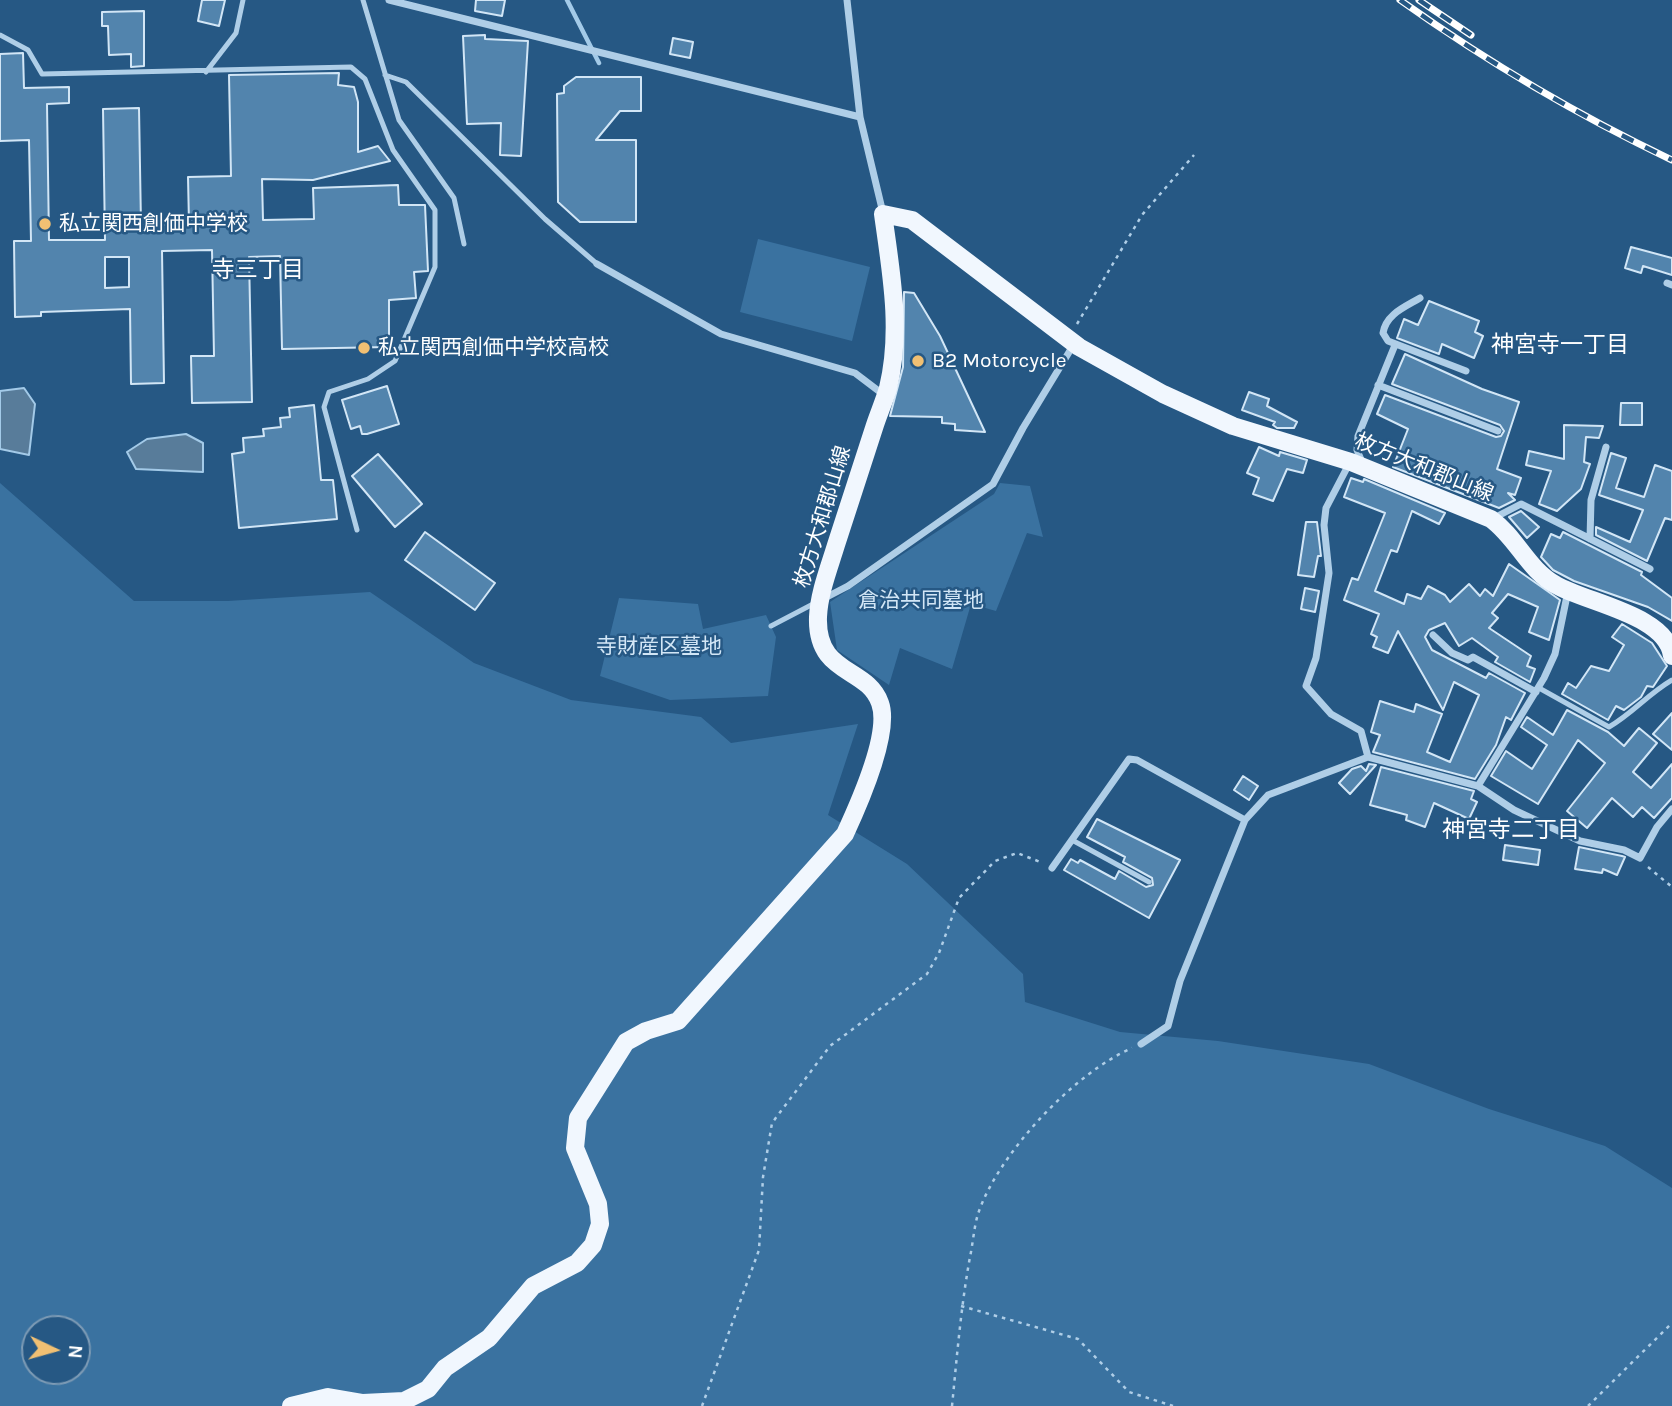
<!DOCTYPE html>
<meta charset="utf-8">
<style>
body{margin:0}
#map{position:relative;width:1672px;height:1406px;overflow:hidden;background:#265884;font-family:Karla,sans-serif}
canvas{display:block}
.north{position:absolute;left:21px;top:1315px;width:70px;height:70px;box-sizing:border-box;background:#265884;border:2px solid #7d9bb5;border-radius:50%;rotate:95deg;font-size:19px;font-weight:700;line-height:28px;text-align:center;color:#fff}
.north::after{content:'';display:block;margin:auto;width:24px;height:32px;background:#f1c073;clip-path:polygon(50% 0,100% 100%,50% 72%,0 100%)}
</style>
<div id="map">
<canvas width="1672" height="1406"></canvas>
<div class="north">N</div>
</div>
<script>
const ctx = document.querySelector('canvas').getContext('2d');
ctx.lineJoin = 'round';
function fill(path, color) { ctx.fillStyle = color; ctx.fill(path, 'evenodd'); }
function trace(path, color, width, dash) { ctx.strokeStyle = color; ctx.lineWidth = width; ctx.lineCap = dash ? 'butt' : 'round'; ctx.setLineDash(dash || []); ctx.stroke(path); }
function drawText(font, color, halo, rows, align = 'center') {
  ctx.font = font + ' Karla,"Noto Sans JP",sans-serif'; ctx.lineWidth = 5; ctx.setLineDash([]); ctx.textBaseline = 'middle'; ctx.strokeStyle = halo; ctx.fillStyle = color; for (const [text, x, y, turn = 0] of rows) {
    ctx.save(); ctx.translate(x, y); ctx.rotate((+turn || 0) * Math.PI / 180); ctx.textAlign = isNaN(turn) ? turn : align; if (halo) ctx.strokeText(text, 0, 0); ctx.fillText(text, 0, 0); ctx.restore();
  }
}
fill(new Path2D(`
 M758,239L870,267L852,341L740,312Z
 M0,483L134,601H228L370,592L474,663L571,700L701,717L731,743L858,724L828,815L907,864L1023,974L1025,1002L1120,1032L1218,1041L1369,1064L1489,1109L1605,1146L1672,1188V1406H0ZM35,1329H77V1371H35Z
 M1000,483L1030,486L1043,537L1027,533L996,611L971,604L952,669L900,648L889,685L837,650L830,602L994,494Z
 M619,598L698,604L703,629L766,615L776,637L768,696L670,700L600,676Z`), '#3a72a0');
const water = new Path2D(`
 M24,388L35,404L29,455L0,449V391Z
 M186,434L203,443V472L136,469L127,452L147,439Z`);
fill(water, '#587c9a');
trace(water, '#a3cae8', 2);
trace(new Path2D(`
 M567,0L599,63`), '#a3cae8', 4.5);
const building = new Path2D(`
 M202,0H225L219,26L198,21Z
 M476,0H505L502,16L475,11Z
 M144,11V66L131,67V54L109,55L108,26H102V12Z
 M485,35V39L528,41L521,156L500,155L501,123L467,124L463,36Z
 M673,38L693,42L690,58L670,54Z
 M23,53L24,88L69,87V103L47,104L49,240H105L103,109L139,108L141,225L189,224L188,177L231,176L229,75L339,73L338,85L354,87L358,102V152L378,146L390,161L313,180L262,179L263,220L314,219L313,188L398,185L399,205H425L428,271L414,272L416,298L389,300V347L282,349L280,256L249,257L252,402L192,403L191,356H214L212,250L162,251L164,383L131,384L130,309L41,312V316L15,317L14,241H31L29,140L0,141V54ZM105,257H129V287L105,288Z
 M576,77H641V111H620L596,140H636V222H580L558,202L557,94L564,93V86Z
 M1631,247L1672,258V275L1643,266L1641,273L1625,268Z
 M904,292L914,293L940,336L985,432L955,430V424L942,423V417L890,416L903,367Z
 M1429,301L1479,321L1475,332L1483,336L1474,358L1442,344L1439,354L1397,338L1404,319L1418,325Z
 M1405,354L1482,389L1519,402L1497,469L1521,478L1515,495L1508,493L1515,500L1499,508L1393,467L1408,429L1377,414L1385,395L1496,437L1501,436L1504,431L1500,425L1392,384Z
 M387,386L399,424L367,434H362L360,426L351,429L342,400Z
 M1249,392L1269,399L1267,406L1297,422L1294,428H1277L1273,425L1275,422L1242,410Z
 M1621,403H1642V425H1620Z
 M314,405L321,480H333L337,519L239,528L232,454L244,452L243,438L264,436L263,429L281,427L280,418L290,417L289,408Z
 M1564,425L1603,426L1599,438L1586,437L1584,462L1590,464L1581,489L1557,511L1539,504L1551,471L1526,465L1529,451L1564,459Z
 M1259,447L1279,456L1280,452L1307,460L1303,473L1287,469L1273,501L1253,494L1259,478L1247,473Z
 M1611,453L1626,458L1616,488L1644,497L1655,465L1672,471V520L1665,518L1647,561L1596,535V527L1630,542L1643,510L1599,495Z
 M378,454L422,504L395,527L352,476Z
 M1351,478L1363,482L1364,479L1445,513L1439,524L1412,511L1397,552L1391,550L1375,591L1404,604L1407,594L1421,599L1428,586L1445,595L1450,602L1469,584L1480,596L1485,589L1493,596L1509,564L1560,600L1549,640L1529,632L1538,607L1508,594L1492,613L1498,618L1489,628L1531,656L1527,666L1535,669L1530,682L1495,662L1498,657L1472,638L1459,646L1445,623L1429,630L1425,637L1432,650L1486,678L1489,673L1525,693L1511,720L1506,717L1496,745L1475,779L1373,752L1380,735L1371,732L1380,701L1414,712L1416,704L1442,714L1427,752L1450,762L1479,695L1454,682L1443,710L1398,631L1388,653L1373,647L1377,637L1371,634L1379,614L1344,600L1352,578L1358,580L1385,513L1344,497Z
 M1521,511L1539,527L1527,538L1509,517Z
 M1306,522H1317L1321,556H1318L1314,577L1298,575Z
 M425,532L495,583L475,610L405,560Z
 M1563,532L1642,572L1641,575L1672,598V621L1648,607L1574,581L1553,570L1541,557L1551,534L1560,538Z
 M1305,588L1319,591L1315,612L1301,609Z
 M1622,624L1652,643L1667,666L1653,687L1647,686L1641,697L1624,710L1616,706L1608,720L1562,694L1568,683L1576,688L1591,666L1609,671L1624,645L1612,637Z
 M1567,710L1608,732L1624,746L1639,728L1657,743L1633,772L1651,788L1672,764V798L1654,818L1642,807L1633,817L1612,798L1587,828L1567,811L1605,763L1578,740L1538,804L1491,776L1506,751L1532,769L1547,745L1521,727L1527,717L1553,735Z
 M1672,713V750L1653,734Z
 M1369,764L1376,765L1350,794L1339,783L1352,769L1361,766L1366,771Z
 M1381,767L1474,791L1471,799L1477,802L1469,819L1434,803L1425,827L1406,820L1407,815L1370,805Z
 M1243,776L1258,786L1249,800L1234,790Z
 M1097,819L1180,860L1149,918L1064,870L1071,859L1078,863L1080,860L1115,879L1119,871L1146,887L1153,885L1152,878L1123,862L1125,857L1087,837Z
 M1505,845L1540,850L1538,865L1503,860Z
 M1579,847L1622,856L1625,857L1617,875L1603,869L1602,873L1575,869Z`);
fill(building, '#5284ad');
trace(building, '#d2e6f6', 2);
trace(new Path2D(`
 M1077,324L1142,215L1194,155
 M1648,867L1672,887
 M961,1306L1078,1339L1129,1392L1173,1406
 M702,1406L759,1250L763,1177L772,1123L830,1046L927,974L939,953L959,898L995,861L1017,853L1043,863
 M952,1406C957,1356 961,1306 970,1257C973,1243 974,1227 978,1214C998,1154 1074,1073 1132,1048
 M1588,1406L1672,1323`), '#afcee7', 2.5, [3.5, 5]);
trace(new Path2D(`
 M363,0L399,120L454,198L464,244
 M0,35L28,50L42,74L351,67L365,79L393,150L435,210V267L395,361L368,379L329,392L324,407L357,530
 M206,72L236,33L243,0
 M385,75L406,82L545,219L597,264
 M771,626L815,603
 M1539,688L1609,727C1633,713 1648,694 1672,680
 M1072,840L1149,882`), '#afcee7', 5);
trace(new Path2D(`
 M389,0L860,117
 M847,0L860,117L883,213
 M597,264L721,334L855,373L884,395
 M1667,283L1672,285
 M1420,298C1405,307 1386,314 1383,333L1388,341L1466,371
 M1378,385L1498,431
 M1350,462L1326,508L1324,525L1329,573L1316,658L1306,686L1331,714L1361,731L1368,757
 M1362,462L1357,450L1358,436L1395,345
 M1492,519L1521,504L1650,569
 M1590,539L1591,500L1606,447
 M821,600L848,586L993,484L1023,428L1074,344
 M1433,635L1452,653L1468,660L1473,657L1536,692
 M1478,786L1544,678L1555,654L1568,591
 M1052,868L1129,759L1137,760L1245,820
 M1141,1044L1168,1026L1180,981L1245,820L1268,795L1368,757L1478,786L1514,810L1580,841L1624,850L1640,858L1657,827L1672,809`), '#afcee7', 7);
trace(new Path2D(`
 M291,1406L328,1397L363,1403L404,1401L428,1389L445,1368L489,1338L533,1286L577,1263L593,1245L600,1224L598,1204L575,1148L578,1118L626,1042L646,1031L678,1021L845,834C858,806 891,733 880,703C867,666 816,676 818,617C819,593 829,568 836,545C849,506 861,467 874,428C878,415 884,402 888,388C902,330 891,272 883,214L912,220L1079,347L1163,394L1233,426L1351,462L1491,519C1517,538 1528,570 1556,585C1587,603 1667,615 1672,656`), '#f1f7fe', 18);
const rail = new Path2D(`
 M1400,0C1486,61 1577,115 1672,160
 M1419,0L1471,35`);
trace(rail, '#fff', 7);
trace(rail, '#265884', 4.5, [13]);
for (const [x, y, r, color] of [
 [45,224,7,"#f1c073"],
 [364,348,7,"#f1c073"],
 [918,361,7,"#f1c073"]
]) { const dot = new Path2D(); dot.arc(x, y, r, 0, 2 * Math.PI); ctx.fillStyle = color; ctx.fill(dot); trace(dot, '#265884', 2.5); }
drawText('21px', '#fff', '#265884', [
 ["私立関西創価中学校",59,224],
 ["私立関西創価中学校高校",378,348],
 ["B2 Motorcycle",932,361]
], 'left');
drawText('21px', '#fff', '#265884', [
 ["枚方大和郡山線",1424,468,22],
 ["枚方大和郡山線",823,517,-73]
]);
drawText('21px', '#d2e6f6', '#265884', [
 ["倉治共同墓地",921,601],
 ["寺財産区墓地",659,647]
]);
drawText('23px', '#fff', '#265884', [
 ["寺三丁目",258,270],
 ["神宮寺一丁目",1560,345],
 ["神宮寺二丁目",1511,830]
]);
</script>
